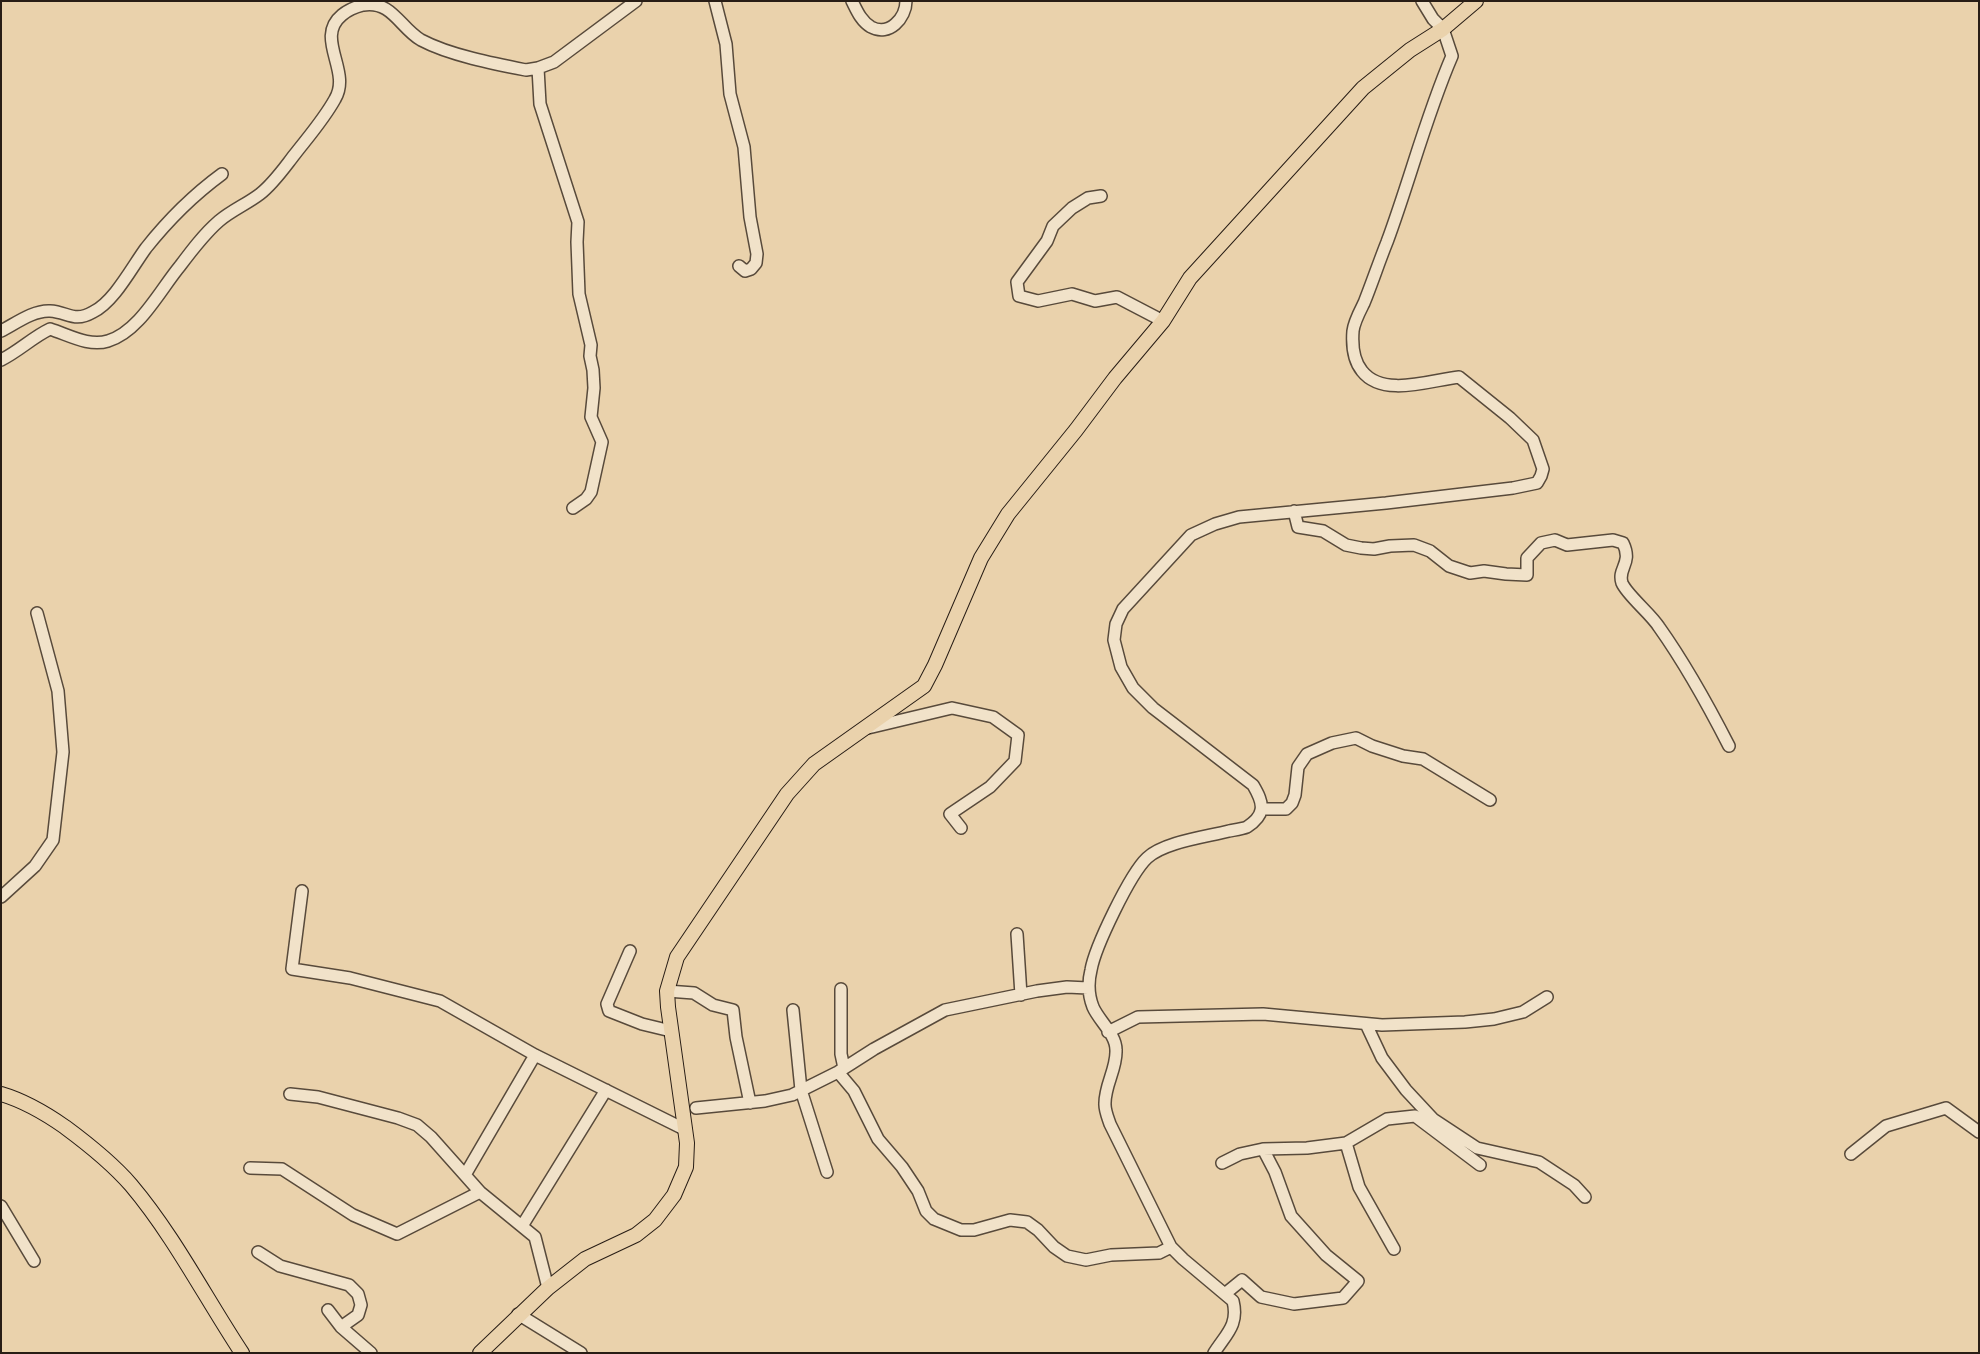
<!DOCTYPE html>
<style>
body{margin:0}
#map{position:relative;width:1980px;height:1354px;overflow:hidden;background:#ead2ac;font-family:"Old Standard TT",serif}
canvas{display:block}
.frame{position:absolute;inset:0;border:2px solid #281d15;pointer-events:none}
</style>
<div id="map">
<canvas width="1980" height="1354"></canvas>
<div class="frame"></div>
</div>
<script>
const ctx = document.querySelector('canvas').getContext('2d');
ctx.lineJoin = 'round';
function trace(path, color, width, dash) { ctx.strokeStyle = color; ctx.lineWidth = width; ctx.lineCap = dash ? 'butt' : 'round'; ctx.setLineDash(dash || []); ctx.stroke(path); }
const minor = new Path2D(`
 M715,1L726,44L730,94L744,147L750,217L757,254L756,263L751,269L745,271L739,266
 M852,1C857,11 861,21 871,27C889,37 906,18 906,1
 M538,68L540,104L578,222L577,242L579,294L591,345L590,356L593,370L594,388L591,417L602,442L591,492L586,499L573,508
 M1101,196L1088,198L1072,208L1053,226L1047,241L1017,282L1019,296L1038,301L1072,294L1095,301L1117,297L1163,321
 M1,331C15,324 33,310 50,311C68,312 74,323 93,312C114,302 132,267 146,248C169,219 192,196 222,174
 M1,360C19,351 33,337 50,329C69,335 89,347 108,341C139,332 160,290 180,266C192,250 204,234 219,221C232,210 247,204 260,194C274,183 284,168 295,154C309,136 324,119 335,99C352,71 314,38 342,15C348,10 355,7 363,5C392,0 400,28 421,40C449,55 495,64 526,70L538,68L554,62L636,1
 M1294,511L1298,527L1323,531L1346,545L1361,548L1374,549L1390,546L1414,545L1430,551L1449,566L1470,573L1484,571L1506,574L1527,575V558L1541,543L1555,540L1567,545L1613,540L1623,543C1633,564 1617,568 1622,583C1627,595 1651,614 1659,627C1686,665 1708,705 1729,746
 M868,728L952,708L993,717L1018,735L1015,761L990,787L950,814L961,828
 M1262,809H1286L1292,803L1295,795L1298,767L1307,754L1332,743L1356,738L1372,746L1403,756L1423,759L1490,800
 M302,891L292,969L350,978L440,1001L535,1055L686,1130
 M1,897L35,866L53,840L63,752L58,691L37,613
 M1017,934L1021,995
 M630,951L607,1004L609,1011L642,1024L671,1031
 M841,989V1054L844,1068
 M667,991L694,993L713,1005L733,1010L736,1037L750,1103
 M793,1010L801,1090L827,1172
 M1366,1024L1382,1058L1406,1090L1433,1119L1477,1148L1539,1162L1574,1185L1585,1197
 M1108,1032L1138,1017L1263,1014L1382,1025L1465,1022L1494,1019L1523,1012L1547,997
 M838,1072L854,1091L878,1139L902,1167L918,1191L926,1211L934,1219L961,1230H974L1010,1220L1027,1222L1038,1230L1054,1247L1067,1256L1086,1260L1111,1255L1159,1253L1171,1247
 M290,1094L318,1097L398,1118L417,1125L431,1137L480,1192L535,1237L548,1288
 M696,1108L765,1101L792,1095L838,1072L874,1049L945,1010L1037,991L1067,987L1088,988
 M1346,1143L1387,1119L1415,1116L1480,1165
 M1851,1154L1886,1126L1946,1108L1979,1132
 M1222,1163L1240,1154L1263,1149
 M250,1168L282,1169L353,1215L397,1234L480,1192
 M465,1175L535,1055
 M1,1206L34,1261
 M522,1226L606,1090
 M258,1252L280,1266L349,1285L358,1294L361,1305L358,1315L341,1327L371,1353
 M1226,1293L1242,1280L1261,1297L1294,1304L1343,1298L1358,1281L1326,1255L1291,1216L1275,1172L1263,1149L1307,1148L1346,1143L1359,1187L1394,1249
 M328,1310L341,1327
 M518,1314L581,1353
 M1214,1353C1226,1334 1239,1325 1233,1301L1183,1259L1171,1247L1110,1124C1108,1118 1105,1111 1105,1105C1104,1086 1117,1069 1116,1050C1116,1034 1099,1021 1093,1007C1088,994 1088,982 1091,970C1095,947 1130,874 1147,858C1164,842 1206,837 1229,831C1234,830 1242,829 1247,827C1253,823 1260,817 1261,810C1263,802 1257,792 1253,785L1153,708L1133,688L1121,667L1114,640L1116,624L1123,609L1191,535L1215,524L1239,517L1386,503L1513,488L1537,483L1541,476L1543,469L1533,440L1510,418L1459,377C1431,380 1383,398 1362,371C1353,360 1352,344 1353,331C1354,322 1360,311 1364,303C1372,283 1379,262 1387,242C1410,180 1426,116 1452,56L1443,29L1433,19L1422,1`);
const major = new Path2D(`
 M1,1094C25,1101 45,1113 65,1127C88,1144 112,1163 131,1185C174,1236 205,1297 242,1353
 M480,1353L548,1288L585,1259L636,1235L655,1220L674,1195L686,1167L687,1143L668,1007L667,991L677,957L787,794L814,764L924,686L935,665L981,558L1008,514L1076,430L1115,378L1163,321L1190,278L1363,88L1410,50L1443,29L1476,1`);
trace(minor, '#584a3b', 14);
trace(major, '#281d15', 16);
trace(minor, '#f1e2c9', 11);
trace(major, '#ead2ac', 14);
</script>
